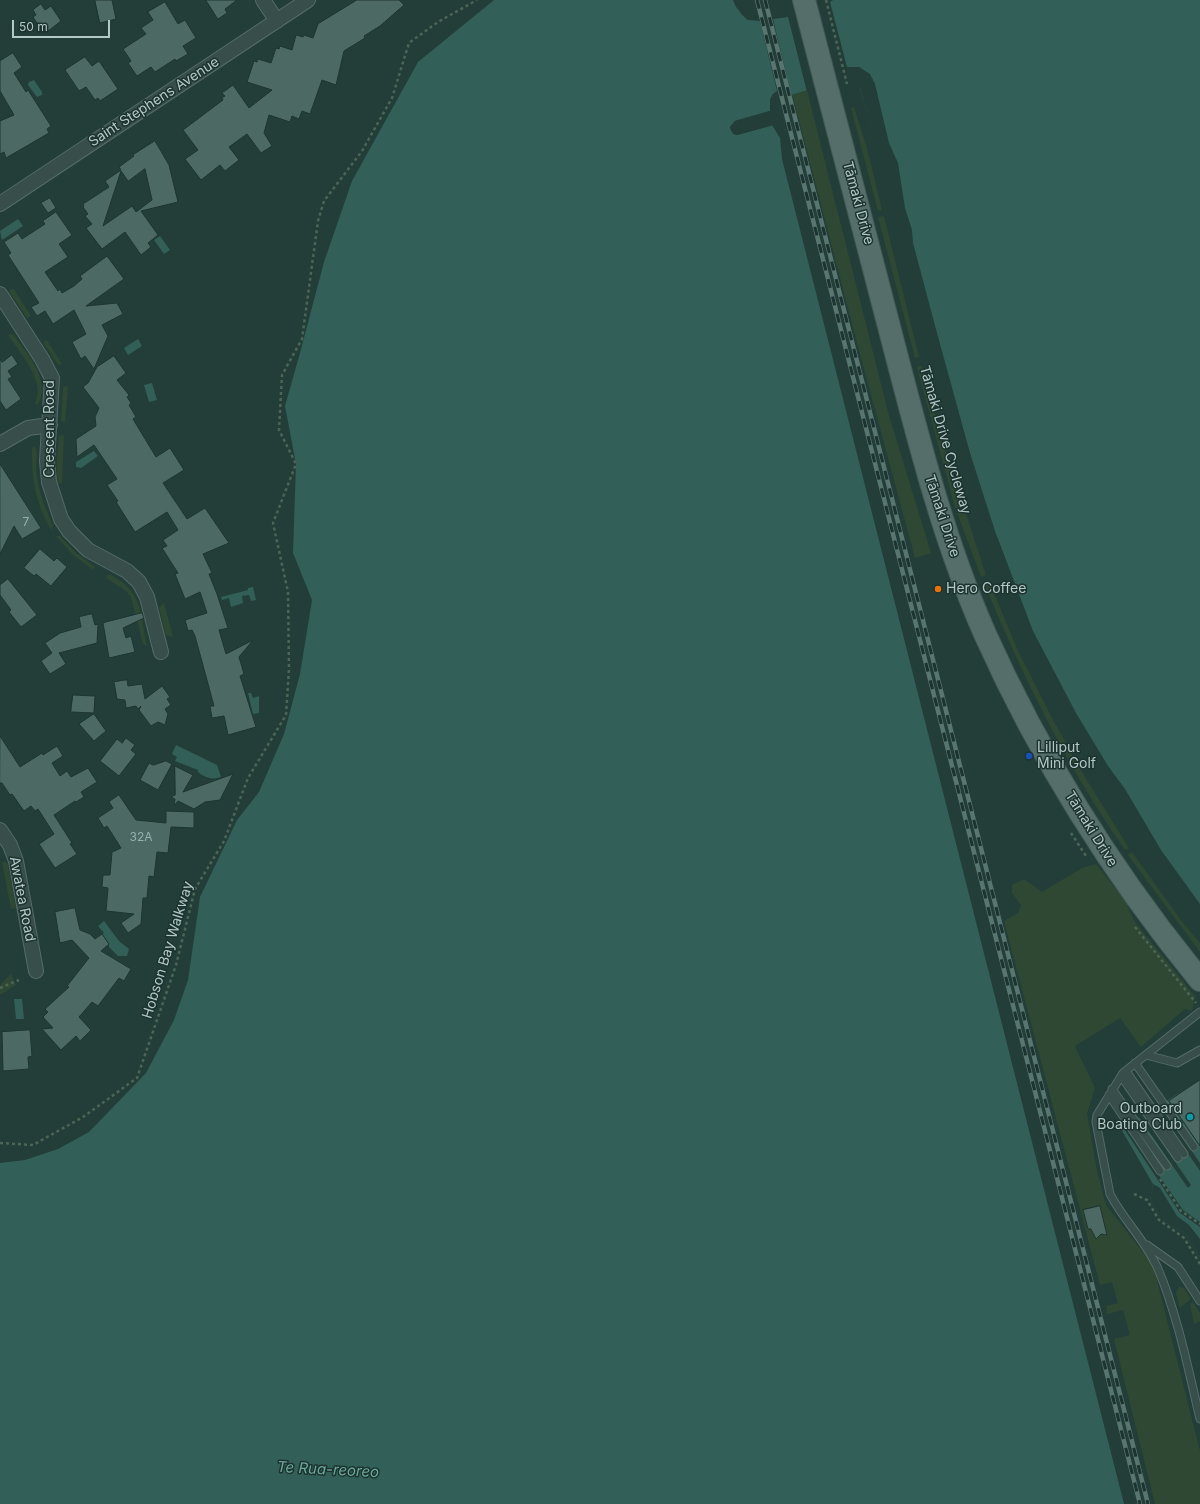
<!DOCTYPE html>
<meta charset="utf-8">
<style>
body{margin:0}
#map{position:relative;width:1200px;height:1504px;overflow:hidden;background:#233e39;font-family:Inter,sans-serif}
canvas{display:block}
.scale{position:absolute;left:12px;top:20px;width:98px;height:18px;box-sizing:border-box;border:2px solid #b3c9c6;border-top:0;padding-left:5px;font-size:12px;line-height:14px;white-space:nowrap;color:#b3c9c6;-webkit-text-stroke:3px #1c332f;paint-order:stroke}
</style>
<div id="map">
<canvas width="1200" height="1504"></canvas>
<div class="scale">50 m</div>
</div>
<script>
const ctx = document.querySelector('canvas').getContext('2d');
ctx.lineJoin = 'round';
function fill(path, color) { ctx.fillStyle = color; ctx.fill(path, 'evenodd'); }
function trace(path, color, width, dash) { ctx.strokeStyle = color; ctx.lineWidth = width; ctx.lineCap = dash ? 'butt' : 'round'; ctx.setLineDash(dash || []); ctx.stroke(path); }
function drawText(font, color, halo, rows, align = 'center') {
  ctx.font = font + ' Inter,sans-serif'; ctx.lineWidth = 3; ctx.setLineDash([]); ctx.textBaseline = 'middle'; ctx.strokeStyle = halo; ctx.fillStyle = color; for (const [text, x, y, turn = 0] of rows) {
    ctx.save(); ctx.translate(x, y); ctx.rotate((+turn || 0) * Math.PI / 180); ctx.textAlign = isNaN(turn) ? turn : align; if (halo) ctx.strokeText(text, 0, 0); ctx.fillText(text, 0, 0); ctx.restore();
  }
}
fill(new Path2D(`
 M807,90L888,412L931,553L915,558L856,339L793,97L791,95Z
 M854,107L867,148L882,210L878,211L851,108Z
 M884,216L919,357L915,358L878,217Z
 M13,288L31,316L27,318L9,291Z
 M10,334L14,335C27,355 53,381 37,406L35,403C47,382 19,352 8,335Z
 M47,340L62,364L58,365L43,342Z
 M922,366L941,437L986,575L981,577L955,507L917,367Z
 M68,386L65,422L61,421L63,387Z
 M64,435L62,484L58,483C55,467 58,451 59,436Z
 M34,446C39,452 36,460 36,467C37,488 45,507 53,526L51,530C36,504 31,477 32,448Z
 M56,536H60L76,553L95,567L93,570L72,554Z
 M108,575H111C143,592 140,614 147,646L143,644L131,597L126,591L106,578Z
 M989,581L1018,651L1050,714L1080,769L1129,848L1125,850C1067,767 1023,677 984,583Z
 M164,603L173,637L166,635L159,607Z
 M1132,852L1183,923L1200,943V952L1128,855Z
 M2,862H7L16,908L11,909Z
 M1096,864L1125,900L1134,921L1195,996L1192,1011L1185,1009L1141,1047L1120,1018L1075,1046L1095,1088L1087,1113L1097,1171L1106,1205L1149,1260L1155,1273L1200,1451V1504H1155L1114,1339L1130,1335L1123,1310L1107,1314L1106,1306L1118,1303L1112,1282L1100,1285L1004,921L1018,913L1021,905L1012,893V885L1024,879L1042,892L1082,868Z
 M11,974L16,985L0,995V985Z
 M1179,1287L1184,1288L1191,1299L1180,1308L1176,1293Z
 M1193,1302L1200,1313V1321L1194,1324L1190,1304Z`), '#2e4834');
fill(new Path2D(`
 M494,0H733L736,7L748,20L786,17L833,0H1200V920L1026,637L914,271L858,82L848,78L791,95L792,98L778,92L773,94L770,104V111L735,121L730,127L731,131L737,135L772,125L780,138L782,159L1124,1504H0V1163L25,1160L58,1149L89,1132L146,1073L174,1020L188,980L200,897L237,820L259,792L284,734L300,674L312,600L293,553L296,464L285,406L300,353L324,262L352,181L418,62Z
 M34,80L42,92V95L37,97L28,85L29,82Z
 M18,219L23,226L2,240L0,231Z
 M160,236L170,250L164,254L154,240Z
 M138,339L142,346L128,355L124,348Z
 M152,383L157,400L149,402L144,385Z
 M94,451L98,456L81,468L76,467V462Z
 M253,587L256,600L251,601L249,595L242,596L243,603L231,607L229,598L222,600L221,597L248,590V588Z
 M248,693H251L253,698L259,696V713L253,714Z
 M176,745L217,765L221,777C213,780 205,778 198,772V770L175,761L177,757L172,754Z
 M104,921L119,941L129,949L127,956H118L109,947V944L102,934L104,933L98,926Z
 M14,999H22L24,1019H16Z
 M1200,1080V1258L1185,1233L1162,1221L1150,1201L1153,1184L1121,1129Z`), '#325f57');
fill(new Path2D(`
 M733,0H736L743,13L749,18L756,19L786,15L828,0H833L830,2L847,67H859L870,74L875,84L889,143L898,163L905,208L912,230L913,243L937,333L970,453L995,531L1033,631L1076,713L1108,766L1125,789L1161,850L1200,904V922L1167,880L1113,802L1061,714L1024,637L980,528L951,431L912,271L860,88L857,84L848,80L807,92L788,17L773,19L792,98L778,101L776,94L774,95L771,113L736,123L732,127L733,130L737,133L772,123L774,125L737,135L733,134L730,127L735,121L770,111V99L773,94L777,91L760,21L748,20L742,15Z
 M1159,1104L1200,1163V1171L1155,1106Z
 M1142,1114L1191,1185L1188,1188L1138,1116Z
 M1124,1125L1183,1210L1200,1222V1227L1180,1213L1122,1126Z
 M1153,1184L1160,1188L1177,1216L1189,1225L1200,1239V1258L1185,1233L1162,1221L1150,1201Z`), '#233e39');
const building = new Path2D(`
 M95,0H112L116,19L100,23Z
 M206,0H237L225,9L227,13L218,19Z
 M357,0H399L404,5L380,26L364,36L365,38L344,51L336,85L322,80L310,114L302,111L299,119L292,116L290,122L269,115L264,133L272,146L261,153L247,134L229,147L239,160L225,171L220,165L201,180L185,159L198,150L183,130L223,100L222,98L225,96L222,93L233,85L249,108L272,90L247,82L254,61L257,62L258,59L271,63L276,48L279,49L280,46L292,50L296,35L303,37L304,35L313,38L318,24Z
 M165,2L178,24L185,20L196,38L183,46L188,54L176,61L175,59L155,72L151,67L137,76L128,63L131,61L123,49L146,34L141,28L153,20L148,12Z
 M41,4L45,10L51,6L61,21L47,32L46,31L43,32L33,17L36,15L33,10Z
 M13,53L22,67L14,73L26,92L28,90L51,126L47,129L49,133L6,158L4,152L0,154V121L14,115L0,91V61Z
 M85,57L92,66L99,61L118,89L100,101L98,98L95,100L86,87L79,91L65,70Z
 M155,141L169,165L178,202L141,211L158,235L148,243L151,247L141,255L125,232L102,249L86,228L92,224L85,216L88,214L83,207L84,206L83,204L109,187L105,181L121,170L119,167L134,156L133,155ZM145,169L152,200L136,212L132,206L103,226L121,171L128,181Z
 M50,198L56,208L48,213L41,203Z
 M56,212L72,235L59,244L68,257L45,272L58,291L60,289L62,293L74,286L82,279L80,276L107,256L124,279L86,306L117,303L123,314L102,325L108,336L94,369L85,356L81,359L72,342L86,334L74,310L53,324L45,311L37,316L31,307L39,303L8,255L11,253L4,242L18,233L22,239L45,224L43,221Z
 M12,355L18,364L8,371L12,377L8,379L21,399L6,410L0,401V359L2,362Z
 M114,356L126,373L117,380L129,395L127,397L131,403L129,405L136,417L133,419L156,457L170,448L184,470L163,483L187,519L205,508L229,543L203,554L212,573L209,574L217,594L228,628L219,630L226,654L253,640L239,657L244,674L240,676L256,727L228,735L224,716L212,718L210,706H214L195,636L192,630L188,631L185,620L207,613L200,592L185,599L175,574L178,573L162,548L167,546L163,540L178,530L167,512L135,532L116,502L118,501L107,485L117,479L94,445L77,457L76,439L96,426L95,417L99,408L83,387L88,383L97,367Z
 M0,464L41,528L22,539L14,526L0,554Z
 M40,549L54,561L57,558L67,567L51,586L36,574L34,576L24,568Z
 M8,579L37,615L21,627L9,612L11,610L0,595V585Z
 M142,613L144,618L123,628L126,638L131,636L135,652L109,658L103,623Z
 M92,614L95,625L98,624L97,643L59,653L66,664L50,674L41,661L52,653L45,643L60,633L81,627L79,617Z
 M127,680L128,686L142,684L145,699L162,686L170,697L167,699L171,705L165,709L168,714L165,725L158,722L151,726L139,710L141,706L138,709L136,706L126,708L125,700L117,699L114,682Z
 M73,695L95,696L94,713L71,712Z
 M94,714L106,731L94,741L79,724Z
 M0,736L20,767L42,753L43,755L57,746L63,756L52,763L60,776L67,771L71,777L88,768L97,782L81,792L84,797L76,802L75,801L54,815L72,843L70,844L77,854L55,868L39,844L54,834L38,809L35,811L31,806L24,811L12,794L10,795L2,783H0Z
 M126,738L135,745L131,750L136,754L119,776L100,761L117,739L122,743Z
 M166,761L172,764L158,790L140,780L149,763L153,765Z
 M175,766L193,775L183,792L233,774L220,800L205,802L194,809L178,801L174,806L175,799L171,797L175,795Z
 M119,795L136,820L166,823V811L194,812V828L171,827L168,853L157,852L154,877L149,876L147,898H143L141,924L128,933L121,923L134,914L106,911L108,888L102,887L103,875H110L112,852L121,848L107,826L104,828L98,818L113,808L109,802Z
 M75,908L80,930L90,934L95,939L102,934L109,944L101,951L131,969L124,981L119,978L98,1006L92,1002L79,1017L91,1030L80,1041L76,1036L61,1050L42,1029L53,1028L43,1017L48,1012L45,1009L69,987L67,986L89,958L72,940L60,943L55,912Z
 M30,1030L32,1056L28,1057L29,1069L3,1071L2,1032Z
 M1200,1080V1146L1169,1101Z
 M1100,1206L1107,1235L1101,1234L1096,1239L1091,1229H1088L1083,1210Z`);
fill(building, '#4c6964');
trace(building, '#1e3531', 1);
const lane = new Path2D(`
 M1200,1012L1123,1073L1097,1115L1096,1122L1110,1194C1124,1221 1146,1241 1158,1269C1177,1313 1189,1372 1200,1419
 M1146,1055L1177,1063L1200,1050
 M1135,1063L1194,1147
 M1126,1071L1184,1154
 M1121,1076L1178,1158
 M1112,1089L1167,1166
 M1109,1095L1160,1171
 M1147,1245L1178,1267L1200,1301`);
const street = new Path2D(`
 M263,0L277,21
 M0,204L308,0
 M0,294L42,359L52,378L47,461L49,482L61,519L69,531L88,550L127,571L139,582L147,597L161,652
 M0,444L28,428L50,425
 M0,830L10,845L16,861L36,971`);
const primary = new Path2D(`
 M804,0C834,112 863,225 892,338C918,438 943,539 985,634C1041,759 1114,875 1200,980`);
trace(lane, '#556c68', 9);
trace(street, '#556c68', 16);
trace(primary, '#435a56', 24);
trace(new Path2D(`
 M826,0L847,84
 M1071,833L1086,856
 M1135,927L1196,1003
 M0,988L19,980
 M0,1143L33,1145L83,1117L137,1078L176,965L195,889L224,841L248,778L286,715L289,669L288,592L273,523L296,464L279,430L282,375L302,339L318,221L324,201L362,151L392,98L409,43L438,22L477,0
 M1160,1179L1181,1211L1200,1224
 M1134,1194L1147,1200L1159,1220L1184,1238L1200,1264`), '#4c6555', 2.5, [3, 3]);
trace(lane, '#374e4a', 7);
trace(street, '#374e4a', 14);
trace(primary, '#556e6a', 22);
const rail = new Path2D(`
 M757,0L1140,1504
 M765,0L1148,1504`);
trace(rail, '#597570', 4.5);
trace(rail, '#1c332f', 3, [9]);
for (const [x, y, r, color] of [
 [938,589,4,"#e8710a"],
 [1029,756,4,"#1a4fb4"],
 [1190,1117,4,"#0f9aa8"]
]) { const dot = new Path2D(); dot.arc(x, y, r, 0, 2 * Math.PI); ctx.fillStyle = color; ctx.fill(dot); trace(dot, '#1c332f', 1.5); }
drawText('12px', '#99b1ae', null, [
 ["7",26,522],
 ["32A",141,837]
]);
drawText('14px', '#b3c9c6', '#1c332f', [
 ["Saint Stephens Avenue",154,102,-33],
 ["Tāmaki Drive",858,203,75],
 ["Crescent Road",50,429,-90],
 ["Tāmaki Drive Cycleway",945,440,74],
 ["Tāmaki Drive",942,516,72],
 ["Tāmaki Drive",1091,829,58],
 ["Awatea Road",22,899,79],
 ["Hobson Bay Walkway",168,950,-73]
]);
drawText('14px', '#b3c9c6', '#1c332f', [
 ["Hero Coffee",946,589],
 ["Lilliput",1037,748],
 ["Mini Golf",1037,764],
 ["Outboard",1182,1109,"right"],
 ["Boating Club",1182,1125,"right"]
], 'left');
drawText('italic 15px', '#6ca99d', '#1c332f', [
 ["Te Rua-reoreo",328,1470,3]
]);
</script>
